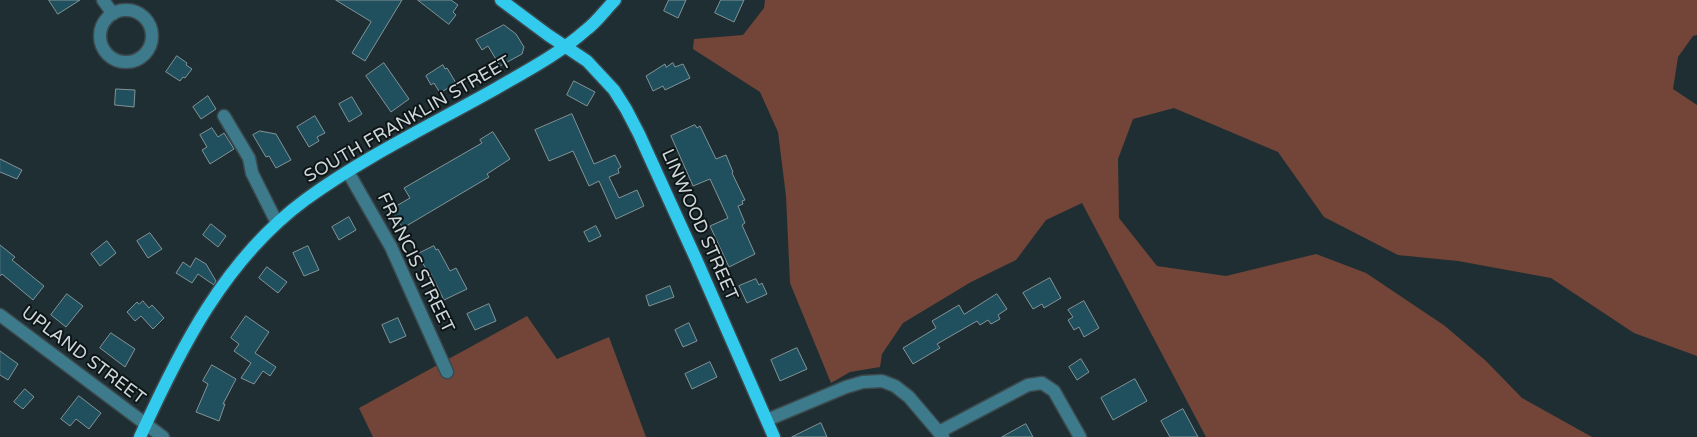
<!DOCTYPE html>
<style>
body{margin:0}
canvas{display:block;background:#1f2e32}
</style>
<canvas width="1697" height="437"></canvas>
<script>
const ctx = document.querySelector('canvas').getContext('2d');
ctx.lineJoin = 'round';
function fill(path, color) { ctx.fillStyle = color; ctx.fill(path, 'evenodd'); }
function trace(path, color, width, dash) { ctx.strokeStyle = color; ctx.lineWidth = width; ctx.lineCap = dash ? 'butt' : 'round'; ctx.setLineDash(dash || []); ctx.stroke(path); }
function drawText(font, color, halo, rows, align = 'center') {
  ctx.font = font + ' "Varela Round",sans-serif'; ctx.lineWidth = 4; ctx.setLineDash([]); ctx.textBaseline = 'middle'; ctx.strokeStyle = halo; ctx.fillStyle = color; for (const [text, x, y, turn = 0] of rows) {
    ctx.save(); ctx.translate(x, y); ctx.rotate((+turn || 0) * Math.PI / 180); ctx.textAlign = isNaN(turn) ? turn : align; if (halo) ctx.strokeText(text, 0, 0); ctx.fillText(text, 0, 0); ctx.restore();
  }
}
fill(new Path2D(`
 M765,0H1697V35L1693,36L1678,57L1673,89L1697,105V356L1634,333L1551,278L1458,261L1398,255L1324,217L1278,152L1174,108L1133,119L1118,159L1119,218L1157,266L1226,276L1316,254L1366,273L1445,326L1486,361L1522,398L1592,437H1206L1082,203L1046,220L1016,260L971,282L903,323L882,354L880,367L850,372L831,383L790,283L786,196L778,132L760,92L693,49L694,39L743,35L764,8Z
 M527,316L557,359L609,337L646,437H373L359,408Z`), '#724538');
const building = new Path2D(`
 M49,0H80L58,14Z
 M336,0H402L365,61L352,53L371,22Z
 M418,0H451L458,5L453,12L456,15L449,24Z
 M669,0H686L678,18L664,11Z
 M721,0H744L734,22L715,13Z
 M504,25L516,34L524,47L522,54L500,66L488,46L482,50L476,40Z
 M177,56L187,63L186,65L192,69L185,78L183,77L180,81L166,72Z
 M384,63L409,99L391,112L366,76Z
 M673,63L675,67L683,64L690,78L665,90L663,86L653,91L646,76L665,64L666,67Z
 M443,65L445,69L447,68L456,83L440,93L434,83L431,85L426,76Z
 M574,81L595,92L587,106L567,95Z
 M116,89L135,90L134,107L115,105Z
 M208,96L216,109L201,119L193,107Z
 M352,97L362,114L349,122L339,104Z
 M572,114L594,164L615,155L621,167L618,169L619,173L609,177L619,198L637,190L644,206L616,219L599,181L589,186L573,151L549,161L535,130Z
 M315,116L325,133L317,137L319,141L309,147L297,127Z
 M695,125L697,128L700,126L716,159L726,155L733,172L732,173L745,200L742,201L743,204L738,206L745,223L742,225L755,254L729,267L710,226L728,218L710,179L693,186L671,136Z
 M212,128L218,137L224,133L234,149L210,164L202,150L207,147L200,135Z
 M260,131L276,134L291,160L276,168L269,156L266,157L253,135Z
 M493,132L510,159L487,174L489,177L403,228L391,209L410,198L404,188L482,143L480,140Z
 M0,159L22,170L17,179L0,172Z
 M349,217L356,230L339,240L332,227Z
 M211,224L226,236L218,247L203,235Z
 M596,226L601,236L589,242L584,232Z
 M150,233L162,249L148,258L137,241Z
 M107,241L116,253L100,266L91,254Z
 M0,245L15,257L12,260L44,286L33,300L2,274L0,276Z
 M308,246L319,270L304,276L293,253Z
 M434,246L436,250L438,249L450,271L456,268L467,289L444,300L429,270L427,271L418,254Z
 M196,258L206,264L216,281L214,285L198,274L192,283L176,273L183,262L190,267Z
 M267,267L287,282L278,293L259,278Z
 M1050,278L1061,298L1044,308L1042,304L1033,309L1023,293Z
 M756,279L759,285L762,283L767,294L747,303L739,286Z
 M670,286L674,297L649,306L646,296Z
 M67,294L83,306L66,327L51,315Z
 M997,294L1007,309L998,315L1000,319L991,324L988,320L980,325L977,321L937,344L940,348L913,364L903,348L936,328L932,321L959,305L964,314Z
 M143,301L149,308L152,305L164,318L153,329L141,316L135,321L127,312L137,302L139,304Z
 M1084,301L1099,328L1084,337L1079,327L1074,330L1068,320L1073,317L1068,310Z
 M489,304L496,321L475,330L467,314Z
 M246,316L269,332L255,353L276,367L270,376L263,371L254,384L241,378L251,363L234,351L239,344L231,338Z
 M398,318L406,336L390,343L382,325Z
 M689,323L697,341L683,347L675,330Z
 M111,333L135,349L125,367L100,348Z
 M797,348L807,369L780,381L771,360Z
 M0,351L18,364L8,380L0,375Z
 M1081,359L1089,372L1077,380L1069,367Z
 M710,362L717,377L692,389L685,374Z
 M212,365L236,379L223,404H225L219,421L196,412L208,384L203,381Z
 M1135,379L1147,401L1113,420L1101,398Z
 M25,389L34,397L23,409L14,402Z
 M79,396L101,413L89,429L76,419L70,426L61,419Z
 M1183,409L1198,437H1170L1161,421Z
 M821,423L827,437H792Z
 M1026,424L1033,437H1002Z`);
fill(building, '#20505d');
trace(building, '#829398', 1);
const minor = new Path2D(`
 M103,0L113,14
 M100 36a26 26 0 1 1 52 0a26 26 0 1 1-52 0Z
 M224,116L249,158L252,173L277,223
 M348,172L391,247L447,372
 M0,315L163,437
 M767,420L846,387L863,382L882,381L895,386L909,397L943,437
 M939,432L1028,385L1042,383L1054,391L1080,437`);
const major = new Path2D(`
 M501,0L548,35L587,61L614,90L626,109L639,134L696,259L774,437
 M140,437C180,349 225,259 305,200C364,157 433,124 497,88C528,70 559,54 586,30C597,22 605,10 615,0`);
trace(minor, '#3b494d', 15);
trace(major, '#3b494d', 15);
trace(minor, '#3d7b8c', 12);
trace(major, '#32cbee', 12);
drawText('18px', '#ced7da', '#0e1517', [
 ["SOUTH FRANKLIN STREET",408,120,-30],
 ["LINWOOD STREET",699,225,66],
 ["FRANCIS STREET",415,263,64],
 ["UPLAND STREET",83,356,37]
]);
</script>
